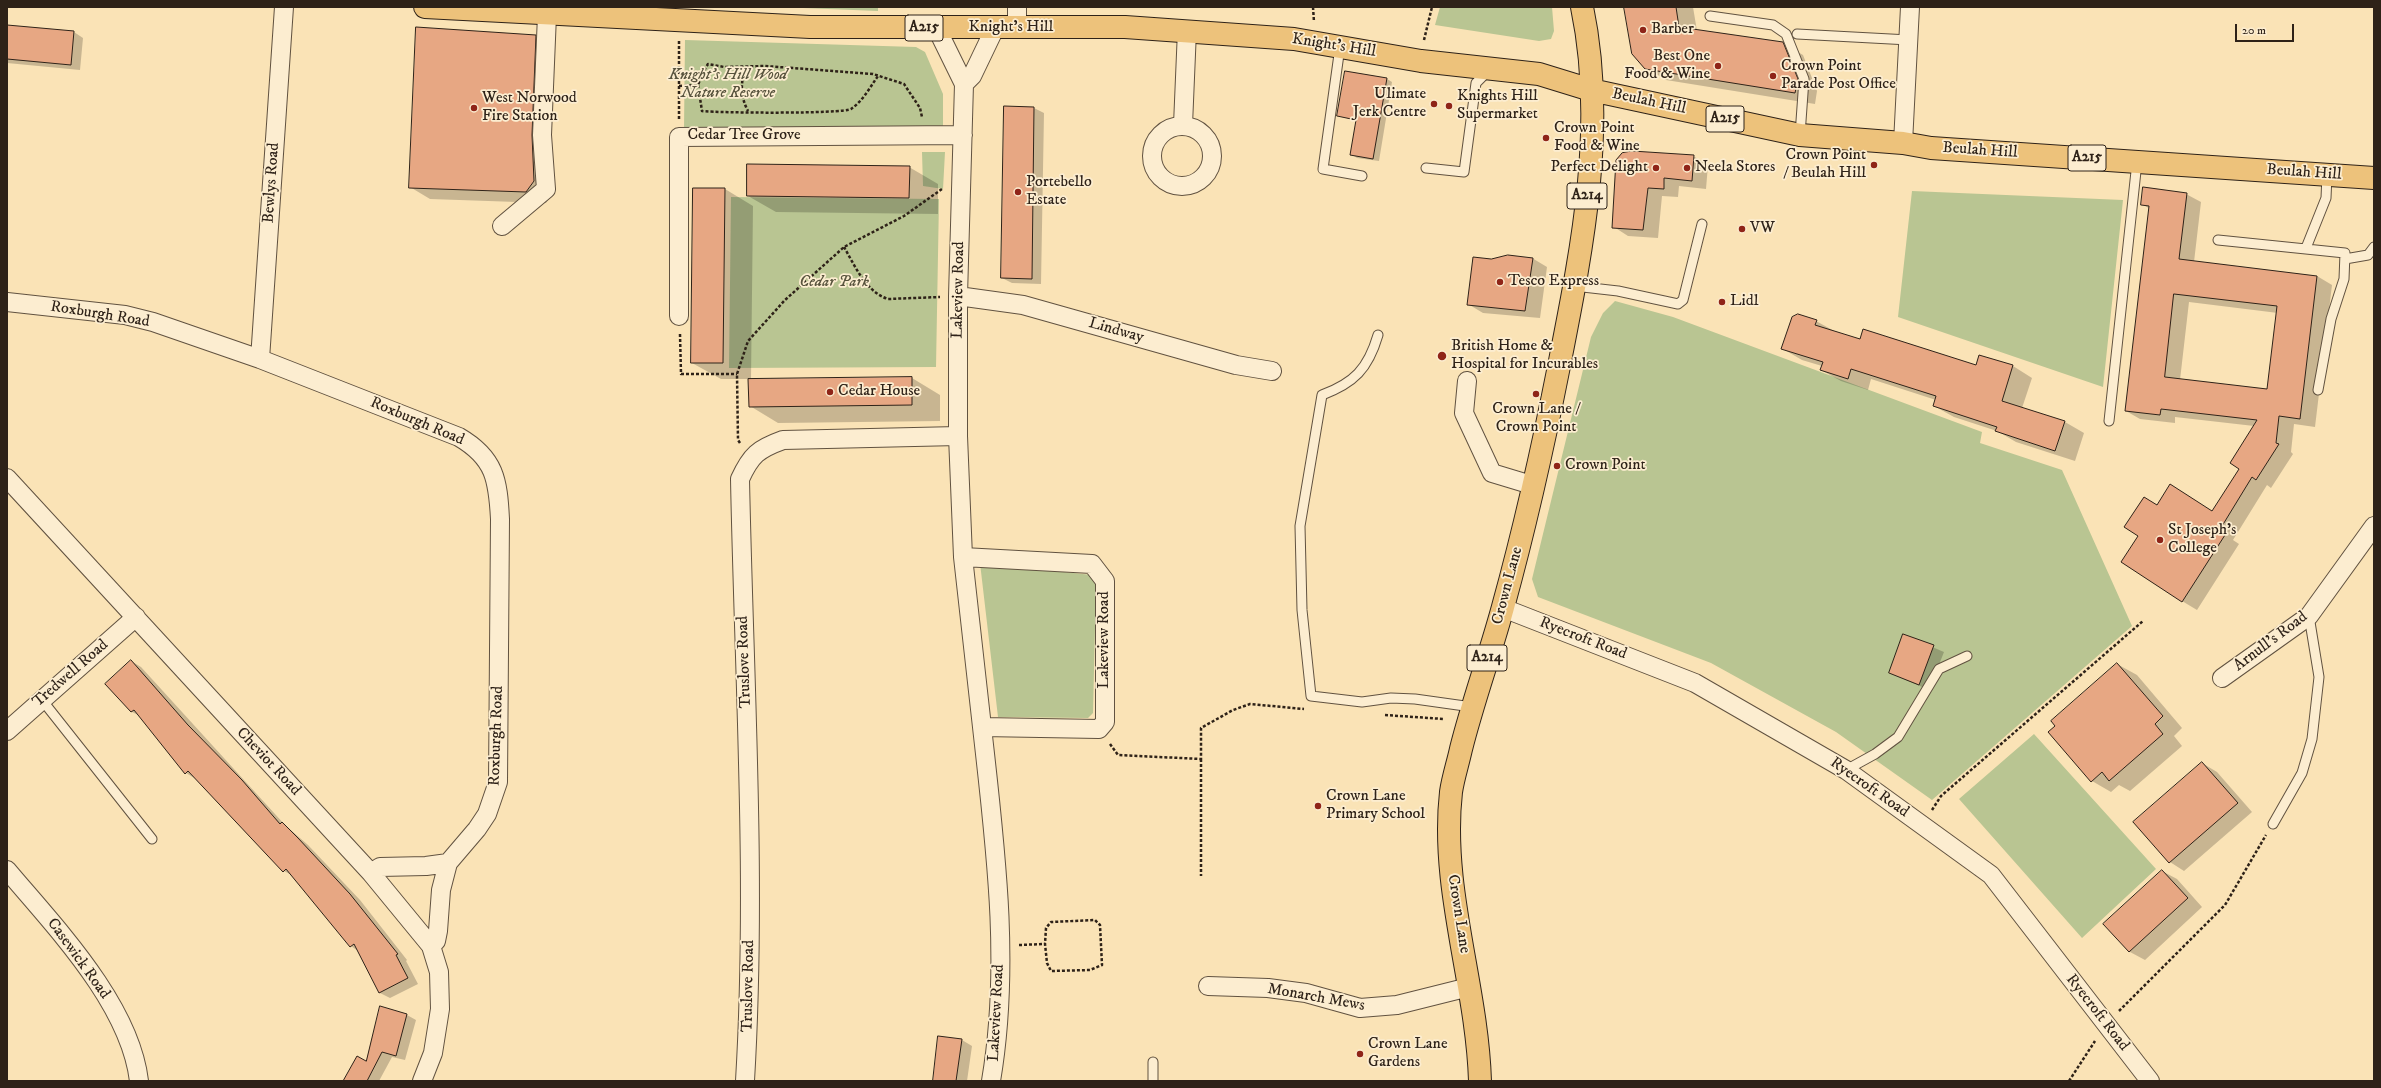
<!DOCTYPE html>
<style>
body{margin:0}
#map{position:relative;width:2381px;height:1088px;overflow:hidden;background:#fae3b6;font-family:"IM FELL DW Pica",serif}
canvas{display:block}
.frame{position:absolute;inset:0;border:8px solid #2e2218;pointer-events:none}
.scale{position:absolute;left:2235px;top:24px;width:59px;height:18px;box-sizing:border-box;border:2px solid #2e2218;border-top:0;padding-left:5px;font-size:12px;line-height:14px;white-space:nowrap;color:#2e2218;-webkit-text-stroke:3px #fcedd0;paint-order:stroke}
</style>
<div id="map">
<canvas width="2381" height="1088"></canvas>
<div class="frame"></div>
<div class="scale">20 m</div>
</div>
<script>
const ctx = document.querySelector('canvas').getContext('2d');
ctx.lineJoin = 'round';
function fill(path, color) { ctx.fillStyle = color; ctx.fill(path, 'evenodd'); }
function trace(path, color, width, dash) { ctx.strokeStyle = color; ctx.lineWidth = width; ctx.lineCap = dash ? 'butt' : 'round'; ctx.setLineDash(dash || []); ctx.stroke(path); }
function drawText(font, color, halo, rows, align = 'center') {
  ctx.font = font + ' "IM FELL DW Pica",serif'; ctx.lineWidth = 3.5; ctx.setLineDash([]); ctx.textBaseline = 'middle'; ctx.strokeStyle = halo; ctx.fillStyle = color; for (const [text, x, y, turn = 0] of rows) {
    ctx.save(); ctx.translate(x, y); ctx.rotate((+turn || 0) * Math.PI / 180); ctx.textAlign = isNaN(turn) ? turn : align; if (halo) ctx.strokeText(text, 0, 0); ctx.fillText(text, 0, 0); ctx.restore();
  }
}
fill(new Path2D(`
 M778,7H878V11Z
 M1440,7H1552L1554,31L1551,39L1539,41L1435,25Z
 M685,40L916,47L925,52L943,94V126L684,129Z
 M922,152H945L943,189L923,186Z
 M1912,191L2123,200L2103,387L1898,317Z
 M731,197L939,199L936,367L729,368Z
 M1615,301L1673,317L1982,432L1980,443L2062,470L2132,626L1932,800L1836,732L1711,663L1538,597L1532,579L1591,337L1603,313Z
 M980,563L1092,575L1096,585L1093,713L1088,718L998,717Z
 M2034,734L2156,869L2082,938L1959,799Z`), '#b9c592');
fill(new Path2D(`
 M1625,7H1693L1697,31L1783,43L1803,55L1817,91L1815,104L1666,80L1646,68Z
 M7,26L74,32L83,38L80,70L7,63Z
 M535,36L555,47L551,146L554,192L546,203L430,199L410,187Z
 M1346,72L1387,79L1392,82L1379,161L1357,158L1351,154L1357,121L1339,116Z
 M1005,107L1034,108L1044,113L1041,284L1012,283L1002,278Z
 M1693,156L1708,165L1706,189L1679,186L1678,197L1662,196L1658,238L1628,236L1614,227L1617,160Z
 M909,167L938,184V214L776,212L748,196Z
 M725,189L753,206L751,380L912,378L940,395V421L778,423L750,406L749,379H721L692,363Z
 M2186,194L2201,202L2194,262L2317,276L2332,285L2315,427L2294,424L2291,452L2293,454L2271,488L2267,485L2233,540L2239,544L2197,610L2182,601L2139,536L2158,506L2213,512L2240,469L2254,426L2175,417V423L2140,419L2126,411L2150,209L2142,204ZM2189,302L2278,313L2268,391L2180,380Z
 M1532,258L1547,267L1540,318L1483,313L1468,304L1491,260Z
 M1816,321L1836,332L1860,340L1977,366L1980,356L2013,366L2032,378L2022,408L2065,422L2084,433L2075,461L2016,442L1997,431L1954,417L1934,406L1936,400L1871,379L1868,390L1841,381L1821,370L1822,366L1802,360L1783,349Z
 M1904,635L1944,652L1929,690L1890,673Z
 M131,661L141,667L285,825L308,845L360,900L407,960L406,961L418,984L390,998L380,993L358,951L351,946L293,876L284,871L196,779L186,773L140,716L132,712L106,684Z
 M2117,664L2137,675L2182,728L2174,736L2182,746L2130,791L2119,785L2111,792L2092,781Z
 M2202,763L2217,772L2252,812L2184,871L2170,862Z
 M2162,871L2177,879L2202,907L2145,960L2130,952L2104,924Z
 M407,1015L416,1020L405,1060L392,1057L379,1081H345L366,1062Z
 M962,1040L972,1046L967,1081H933Z`), '#0003');
const building = new Path2D(`
 M1624,7H1676L1679,27L1783,42L1798,79L1795,93L1645,69L1632,54Z
 M7,25L74,31L71,65L7,59Z
 M416,27L536,35L532,135L534,181L526,192L409,188Z
 M1345,71L1387,78L1373,159L1350,155L1356,120L1337,116Z
 M1004,106L1034,107L1032,279L1001,278Z
 M1632,151L1694,155L1692,181L1664,178V189L1648,188L1643,230L1612,228L1616,160L1622,153Z
 M747,164L910,166L909,198L747,196Z
 M2143,187L2187,193L2179,259L2317,276L2300,419L2279,416L2276,443L2279,444L2256,480L2252,477L2219,531L2225,535L2182,602L2121,562L2138,536L2124,527L2144,497L2157,505L2170,484L2212,511L2239,469L2230,463L2257,420L2161,409L2160,415L2125,411L2149,206L2141,205ZM2174,294L2277,306L2267,389L2165,377Z
 M693,188H725L723,363H691Z
 M1508,255L1533,258L1525,311L1467,305L1473,257L1491,259Z
 M1798,314L1817,320L1815,325L1860,339L1863,329L1976,365L1979,355L2013,365L2002,401L2065,421L2055,451L1995,431L1997,427L1933,406L1936,396L1851,369L1848,379L1820,370L1823,362L1781,349L1792,317Z
 M912,377V405L749,407L748,379Z
 M1903,634L1934,645L1919,685L1889,673Z
 M131,660L188,725L242,780L280,824L282,822L298,838L350,894L398,954L396,955L408,978L379,993L354,944L350,947L286,869L283,872L188,771L185,774L134,710L131,712L105,684Z
 M2117,663L2163,716L2155,724L2163,734L2109,781L2102,772L2091,782L2048,732L2055,726L2051,721Z
 M2202,762L2238,803L2169,863L2133,822Z
 M2162,870L2188,898L2129,952L2103,924Z
 M380,1006L407,1014L396,1056L382,1052L367,1081H343L357,1056L366,1061Z
 M938,1036L962,1039L956,1081H933Z`);
fill(building, '#e7a783');
trace(building, '#2e2218', 1);
const service = new Path2D(`
 M1710,16L1773,25L1786,34L1804,79L1800,135
 M1797,34L1909,40
 M1340,47L1323,169L1362,176
 M1426,168L1464,172L1476,83L1488,71
 M2218,240L2345,253L2344,279L2331,319L2318,390
 M2306,248L2326,198L2327,175
 M2345,259L2368,255L2374,247
 M1574,286L1618,291L1678,304L1683,300L1702,224
 M1378,335C1368,369 1354,383 1322,395L1300,526L1302,610L1311,696L1362,702L1391,698L1415,699L1472,707
 M2109,421L2137,162
 M42,700L152,839
 M1846,770L1875,754L1898,737L1939,669L1967,656
 M2273,824L2302,773L2312,739L2319,677L2309,616
 M1153,1062V1081`);
const minor = new Path2D(`
 M1017,27V7
 M937,29L964,84L958,296V436L963,557L982,727
 M964,84L972,76L995,28
 M1183,125L1187,30
 M1152 156a30 30 0 1 1 60 0a30 30 0 1 1-60 0Z
 M1903,143L1910,7
 M502,226L546,189L542,135L547,15
 M958,296L1023,305L1236,365L1272,371
 M7,302L125,315L153,322L260,359L459,437C495,458 498,480 500,519L498,782L487,814L477,829L448,863L441,890L438,931L436,941L431,946
 M679,316V137L963,135
 M260,359L284,7
 M1467,381L1464,413L1492,473L1535,486
 M7,478L371,873L431,946L439,972L440,1009L433,1053L422,1081
 M963,557L1092,564L1105,581V722L1099,729L982,727C995,844 1011,964 991,1081
 M1503,608L1695,683L1846,770L1991,875L2150,1081
 M2222,678L2309,616L2374,526
 M7,731L136,617
 M7,870C55,927 130,1004 139,1081
 M371,873L380,867L426,866L448,863
 M1208,986L1268,988L1306,993L1360,1008L1397,1005L1469,987
 M745,1081C757,880 744,680 740,479C751,455 758,449 783,440L958,436`);
const primary = new Path2D(`
 M425,7L810,27H1125L1294,39L1421,61L1539,74L1591,90L1800,135L1903,143L1931,148L2374,178
 M1480,1081C1477,984 1440,889 1451,792C1453,778 1458,763 1461,749C1473,701 1490,655 1503,607C1525,527 1543,447 1559,366C1582,249 1607,126 1582,7`);
trace(service, '#615240', 11);
trace(minor, '#615240', 20);
trace(primary, '#2e2218', 24);
trace(new Path2D(`
 M1313,7L1314,22
 M1424,40L1432,7
 M747,66C740,81 740,96 748,111
 M698,85L702,111C719,113 843,114 851,109C863,101 870,87 878,76
 M679,86L698,85L703,72L708,64L724,67L765,66L873,74L904,84L920,108L922,117
 M679,119V40
 M844,247C855,266 866,292 888,299L940,297
 M680,334L681,374H737
 M740,443L738,440L737,374L748,341L785,300L844,247L904,216L942,189
 M1385,715L1444,719
 M1110,744L1118,755L1201,759V728L1233,710L1250,704L1304,709
 M1201,759V876
 M1932,810L1941,796L2143,621
 M1019,945L1045,944L1047,963L1051,971L1090,970L1102,965L1100,925L1095,920L1051,922L1046,928L1045,944
 M2119,1011L2225,905L2266,835
 M2069,1081L2095,1041`), '#2e2218', 2.5, [3, 2]);
trace(service, '#fcedd0', 9);
trace(minor, '#fcedd0', 18);
trace(primary, '#edc27b', 22);
for (const [x, y, r, color] of [
 [1643,30,4,"#8f2418"],
 [1718,66,4,"#8f2418"],
 [1773,76,4,"#8f2418"],
 [1434,104,4,"#8f2418"],
 [1449,106,4,"#8f2418"],
 [474,108,4,"#8f2418"],
 [1546,138,4,"#8f2418"],
 [1874,165,4,"#8f2418"],
 [1656,168,4,"#8f2418"],
 [1687,168,4,"#8f2418"],
 [1018,192,4,"#8f2418"],
 [1742,229,4,"#8f2418"],
 [1500,282,4,"#8f2418"],
 [1722,302,4,"#8f2418"],
 [1442,356,5,"#8f2418"],
 [830,392,4,"#8f2418"],
 [1536,394,4,"#8f2418"],
 [1557,466,4,"#8f2418"],
 [2160,540,4,"#8f2418"],
 [1318,806,4,"#8f2418"],
 [1360,1054,4,"#8f2418"]
]) { const dot = new Path2D(); dot.arc(x, y, r, 0, 2 * Math.PI); ctx.fillStyle = color; ctx.fill(dot); trace(dot, '#fcedd0', 1.5); }
for (const [x, y, w] of [
 [924,28,38],
 [1725,119,38],
 [2087,158,38],
 [1587,196,40],
 [1487,658,40]
]) { const box = new Path2D(); box.roundRect(x - w / 2, y - 13, w, 26, 3); ctx.fillStyle = '#fcedd0'; ctx.fill(box); trace(box, '#2e2218', 1); }
drawText('bold 15px', '#2e2218', null, [
 ["A215",924,28],
 ["A215",1725,119],
 ["A215",2087,158],
 ["A214",1587,196],
 ["A214",1487,658]
]);
drawText('16px', '#2e2218', '#fcedd0', [
 ["Knight's Hill",1011,28],
 ["Knight's Hill",1334,46,9],
 ["Beulah Hill",1649,102,12],
 ["Cedar Tree Grove",744,136],
 ["Beulah Hill",1980,151,4],
 ["Beulah Hill",2304,173,4],
 ["Bewlys Road",272,183,-86],
 ["Lakeview Road",959,290,-89],
 ["Roxburgh Road",100,315,9],
 ["Lindway",1116,331,16],
 ["Roxburgh Road",417,422,23],
 ["Crown Lane",1508,586,-75],
 ["Ryecroft Road",1583,639,21],
 ["Lakeview Road",1105,640,-90],
 ["Arnull's Road",2271,642,-37],
 ["Truslove Road",745,662,-92],
 ["Tredwell Road",71,674,-41],
 ["Roxburgh Road",497,736,-88],
 ["Cheviot Road",268,762,47],
 ["Ryecroft Road",1869,788,35],
 ["Crown Lane",1458,914,81],
 ["Casewick Road",78,959,54],
 ["Truslove Road",749,986,-89],
 ["Monarch Mews",1316,998,10],
 ["Lakeview Road",997,1013,-87],
 ["Ryecroft Road",2097,1013,52]
]);
drawText('16px', '#2e2218', '#fcedd0', [
 ["Barber",1651,30],
 ["Best One",1710,57,"right"],
 ["Food & Wine",1710,75,"right"],
 ["Crown Point",1781,67],
 ["Parade Post Office",1781,85],
 ["Ulimate",1426,95,"right"],
 ["Jerk Centre",1426,113,"right"],
 ["Knights Hill",1457,97],
 ["Supermarket",1457,115],
 ["West Norwood",482,99],
 ["Fire Station",482,117],
 ["Crown Point",1554,129],
 ["Food & Wine",1554,147],
 ["Crown Point",1866,156,"right"],
 ["/ Beulah Hill",1866,174,"right"],
 ["Perfect Delight",1648,168,"right"],
 ["Neela Stores",1695,168],
 ["Portebello",1026,183],
 ["Estate",1026,201],
 ["VW",1750,229],
 ["Tesco Express",1508,282],
 ["Lidl",1730,302],
 ["British Home &",1451,347],
 ["Hospital for Incurables",1451,365],
 ["Cedar House",838,392],
 ["Crown Lane /",1536,410,"center"],
 ["Crown Point",1536,428,"center"],
 ["Crown Point",1565,466],
 ["St Joseph's",2168,531],
 ["College",2168,549],
 ["Crown Lane",1326,797],
 ["Primary School",1326,815],
 ["Crown Lane",1368,1045],
 ["Gardens",1368,1063]
], 'left');
drawText('italic 16px', '#58533d', '#fcedd0', [
 ["Knight's Hill Wood",728,76],
 ["Nature Reserve",728,94],
 ["Cedar Park",834,283]
]);
</script>
